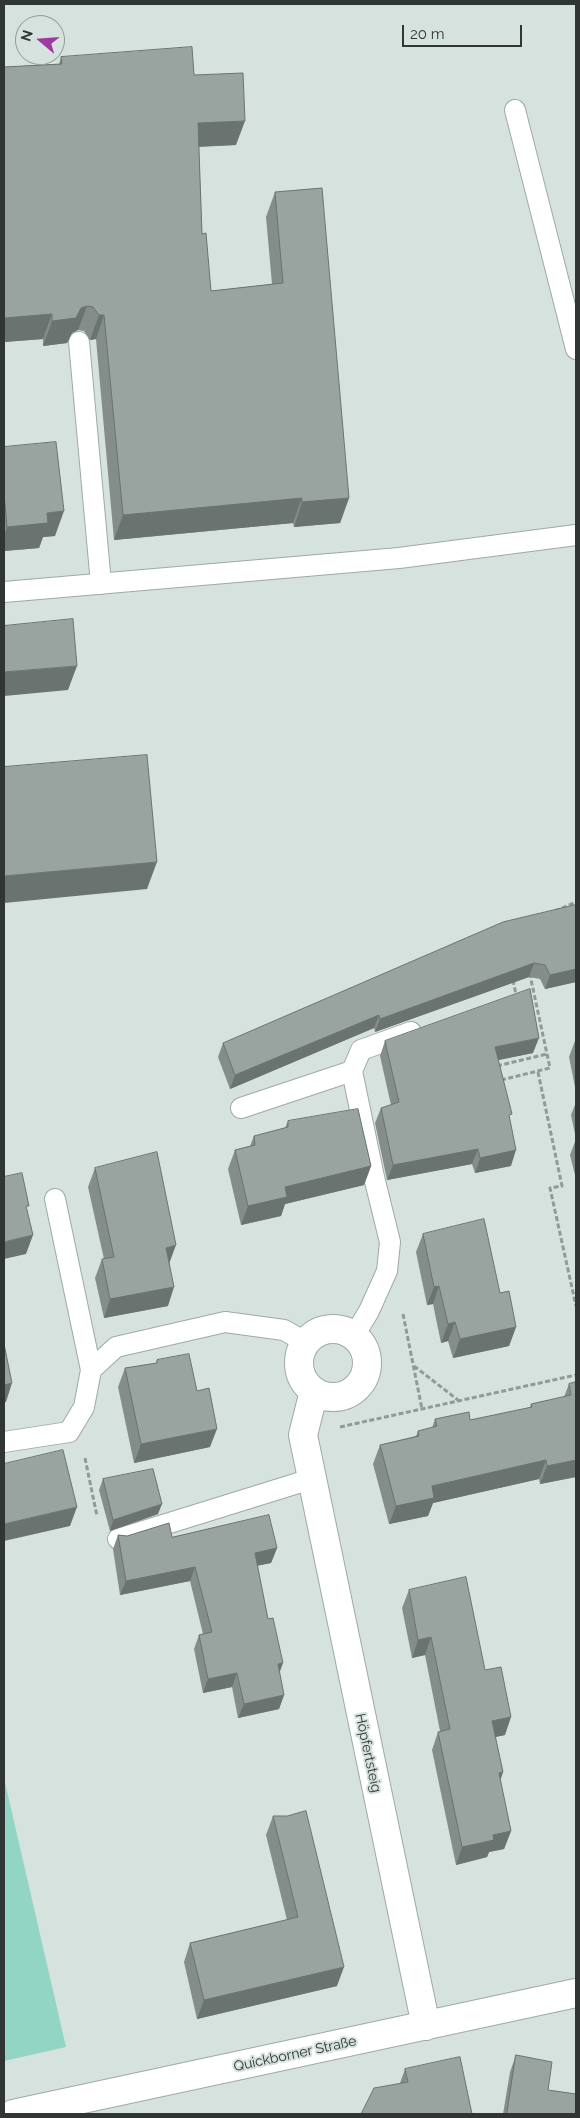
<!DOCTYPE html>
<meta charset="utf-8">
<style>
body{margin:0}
#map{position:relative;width:580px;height:2118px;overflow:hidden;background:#d5e2de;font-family:Raleway,sans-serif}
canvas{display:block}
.frame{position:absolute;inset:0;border:5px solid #313635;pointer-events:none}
.north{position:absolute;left:15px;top:15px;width:50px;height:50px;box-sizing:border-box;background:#d5e2de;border:1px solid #939d9a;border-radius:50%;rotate:288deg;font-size:14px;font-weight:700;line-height:20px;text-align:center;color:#313635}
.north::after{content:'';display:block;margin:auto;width:18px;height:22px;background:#9c3aa1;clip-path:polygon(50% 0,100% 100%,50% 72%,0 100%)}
.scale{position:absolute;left:402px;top:25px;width:120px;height:22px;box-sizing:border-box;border:2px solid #313635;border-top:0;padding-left:6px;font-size:15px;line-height:18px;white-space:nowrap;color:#313635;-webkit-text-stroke:4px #d5e2de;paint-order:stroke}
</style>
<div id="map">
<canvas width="580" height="2118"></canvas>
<div class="frame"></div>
<div class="north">N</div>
<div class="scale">20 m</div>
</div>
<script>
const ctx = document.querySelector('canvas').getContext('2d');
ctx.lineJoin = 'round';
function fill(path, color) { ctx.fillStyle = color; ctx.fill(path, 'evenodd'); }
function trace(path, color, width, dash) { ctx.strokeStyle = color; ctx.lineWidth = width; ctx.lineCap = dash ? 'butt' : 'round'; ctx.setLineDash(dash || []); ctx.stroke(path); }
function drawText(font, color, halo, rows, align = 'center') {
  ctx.font = font + ' Raleway,sans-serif'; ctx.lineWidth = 4; ctx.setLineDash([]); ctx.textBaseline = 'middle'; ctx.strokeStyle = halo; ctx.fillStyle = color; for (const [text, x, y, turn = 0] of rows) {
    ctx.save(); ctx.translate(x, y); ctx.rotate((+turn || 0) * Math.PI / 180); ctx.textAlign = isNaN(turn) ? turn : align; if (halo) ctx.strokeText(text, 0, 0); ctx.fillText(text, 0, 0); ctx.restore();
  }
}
fill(new Path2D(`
 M4,1778L66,2047L4,2061Z`), '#93d5c4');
const lane = new Path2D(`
 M515,110L576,349
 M79,342L101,584
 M4,592L399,558L576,535
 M241,1108L352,1071
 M55,1199L91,1370
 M354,1336L369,1311L387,1271L390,1242L374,1177L352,1071L361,1050L411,1032
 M4,1442L69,1432L84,1407L91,1370L116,1347L225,1322L284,1330L305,1342
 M118,1539L311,1479`);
const street = new Path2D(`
 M299 1363a34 34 0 1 1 68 0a34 34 0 1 1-68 0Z
 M314,1391L303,1435L426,2026
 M13,2114L576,1993`);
trace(lane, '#9eaaa6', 22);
trace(street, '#9eaaa6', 30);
trace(new Path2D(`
 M555,911L576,902
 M513,980L516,995
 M497,1066L547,1054
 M538,1072L562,1186L550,1188L576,1306
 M501,1080L550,1068L530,975
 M403,1314L422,1409
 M414,1366L458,1400
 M340,1427L576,1375
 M85,1458L97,1516`), '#909a97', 3, [5, 2.5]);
trace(lane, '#fff', 20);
trace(street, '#fff', 28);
fill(new Path2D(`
 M61,57L194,75L236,145L199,147L202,234L211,291L272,284L266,217L275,192L349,498L340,523L294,527L293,523L114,540L96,339L90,340L84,331L78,330L72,333L67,343L43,346V339L4,342V67L59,64Z
 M4,447L55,536L43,537L39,548L4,551Z
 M576,905V982L545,989L540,979L529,977L375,1032L374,1028L230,1089L218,1057L223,1043Z
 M576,1038V1092L569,1057Z
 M385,1041L533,1053L498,1060L510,1120L511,1166L475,1173L472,1164L387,1180L375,1123L381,1108L391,1105L380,1056Z
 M576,1102V1179L570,1155L576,1139L571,1115Z
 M288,1121L371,1166L364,1185L285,1204L281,1216L241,1225L228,1169L235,1150L250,1146L254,1136L285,1128Z
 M95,1168L170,1263L168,1306L104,1318L95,1278L102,1259H104L88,1187Z
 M423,1234L500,1293L516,1327L509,1346L453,1358L448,1341L441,1343L433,1304L427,1305L416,1252Z
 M157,1360L197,1391L210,1447L134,1463L118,1387L125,1368L156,1363Z
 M576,1382V1477L540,1484L539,1479L433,1503L428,1516L389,1524L373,1464L380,1445L416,1436L418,1431L432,1428L435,1419L470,1420L530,1408L531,1404L564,1397L569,1384Z
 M103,1479L158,1514L110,1531L99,1490Z
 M118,1535L127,1536L172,1537L277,1548L271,1563L257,1566L284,1695L279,1709L238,1718L232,1687L203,1693L194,1649L199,1635L203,1634L190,1581L120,1595L113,1549Z
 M409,1590L485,1670L505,1735L495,1737L503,1772L500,1781L511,1831L504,1849L489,1852L487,1857L456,1865L432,1750L438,1732L440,1731L425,1655L412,1658L402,1608Z
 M273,1816L337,1986L197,2019L184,1962L190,1943L287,1920L266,1835Z
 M516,2055L548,2090L576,2114H503L510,2072Z
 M405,2069L472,2114L400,2083Z`), '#848d8a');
fill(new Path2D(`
 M245,121L236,145L189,147L198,123Z
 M87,306L78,330L72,333L67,343L43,346L52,321Z
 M52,314L43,339L4,342V318Z
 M99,315H104L96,339L90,340Z
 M302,498L293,523L114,540L123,515Z
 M349,498L340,523L294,527L302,502Z
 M64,511L55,536L43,537L39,548L4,551V536L7,527L47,513Z
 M77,666L68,690L4,696V672Z
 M157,862L147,889L4,903V876Z
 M534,963L529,977L375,1032L380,1019Z
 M576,969V982L545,989L550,975Z
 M379,1015L374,1028L230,1089L235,1075Z
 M539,1038L533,1053L489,1062L495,1047Z
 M478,1149L472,1164L387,1180L393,1165Z
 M516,1150L511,1166L475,1173L480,1158Z
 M371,1166L364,1185L285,1204L281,1216L241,1225L248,1206L285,1187Z
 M33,1235L26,1254L4,1259V1242Z
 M176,1245L169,1264L166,1248Z
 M439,1286L433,1304L427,1305L434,1287Z
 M174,1287L168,1306L104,1318L110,1299Z
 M455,1322L448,1341L441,1343L448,1324Z
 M516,1327L509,1346L453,1358L460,1339Z
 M12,1383L6,1402H4V1385Z
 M217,1429L210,1447L134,1463L141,1444Z
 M546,1460L539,1479L433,1503L428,1516L389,1524L396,1506L432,1486Z
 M576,1460V1477L540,1484L547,1466Z
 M162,1504L158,1514L110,1531L113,1520Z
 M77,1507L70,1526L4,1541V1524Z
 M277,1548L271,1563L249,1567L255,1553Z
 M195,1567L190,1581L120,1595L126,1581Z
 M431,1637L425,1655L412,1658L418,1640Z
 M283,1663L278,1677V1664Z
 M237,1673L232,1687L203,1693L208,1679Z
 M284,1695L279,1709L238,1718L244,1704Z
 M511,1717L505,1735L486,1739L492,1721Z
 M503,1772L497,1789L499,1773Z
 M511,1831L504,1849L489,1852L487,1857L456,1865L462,1847L493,1835Z
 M344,1967L337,1986L197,2019L204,2000Z`), '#6b7371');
const building = new Path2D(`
 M192,47L194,75L243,73L245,121L198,123L202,234L206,233L211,291L283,283L275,192L322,188L349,498L302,502V498L123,515L104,315H99L93,307L87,306L81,308L76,318L52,321V314L4,318V67L62,64L61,57Z
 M56,442L64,511L47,513L48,523L7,527L4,493V447Z
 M73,619L77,666L4,672V626Z
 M147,755L157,862L4,876V767Z
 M576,905V969L550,975L545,965L534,963L380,1019L379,1015L235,1075L223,1043L503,922Z
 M530,989L539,1038L495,1047L512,1114L509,1115L516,1150L480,1158L478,1149L393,1165L381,1108L399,1102L385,1041Z
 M358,1109L371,1166L285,1187L287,1197L248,1206L235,1150L255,1145L254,1136L288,1127V1121Z
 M157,1152L176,1245L166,1248L174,1287L110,1299L102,1259L114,1257L95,1168Z
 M22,1173L29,1206H26L33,1235L4,1242V1177Z
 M484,1219L500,1293L509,1291L516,1327L460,1339L455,1322L448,1324L439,1286L434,1287L423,1234Z
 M4,1344L12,1383L4,1385Z
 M189,1354L197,1391L209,1388L217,1429L141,1444L125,1368L157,1363V1360Z
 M576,1382V1460L547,1466L546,1460L432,1486L434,1498L396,1506L380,1445L419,1436L418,1431L437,1426L435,1419L469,1412L470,1420L532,1407L531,1404L571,1395L569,1384Z
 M63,1450L77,1507L4,1524V1464Z
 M153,1469L162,1504L113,1520L103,1479Z
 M269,1515L277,1548L255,1553L268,1619L273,1618L283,1663L278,1664L284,1695L244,1704L237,1673L208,1679L199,1635L212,1632L195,1567L126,1581L118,1535L127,1536L169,1523L172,1537Z
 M466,1577L485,1670L501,1667L511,1717L492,1721L503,1772L499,1773L511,1831L493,1835L494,1840L462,1847L438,1732L450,1729L431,1637L418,1640L409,1590Z
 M306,1811L344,1967L204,2000L190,1943L298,1917L273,1816H287Z
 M516,2055L552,2062L548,2090L576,2094V2114H507Z
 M460,2057L472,2114H361L374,2088L408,2082L405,2069Z`);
fill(building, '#99a4a1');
trace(building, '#6b7371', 1);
drawText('14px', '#313635', '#d5e2de', [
 ["Höpfertsteig",368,1753,78],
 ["Quickborner Straße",295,2054,-12]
]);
</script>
